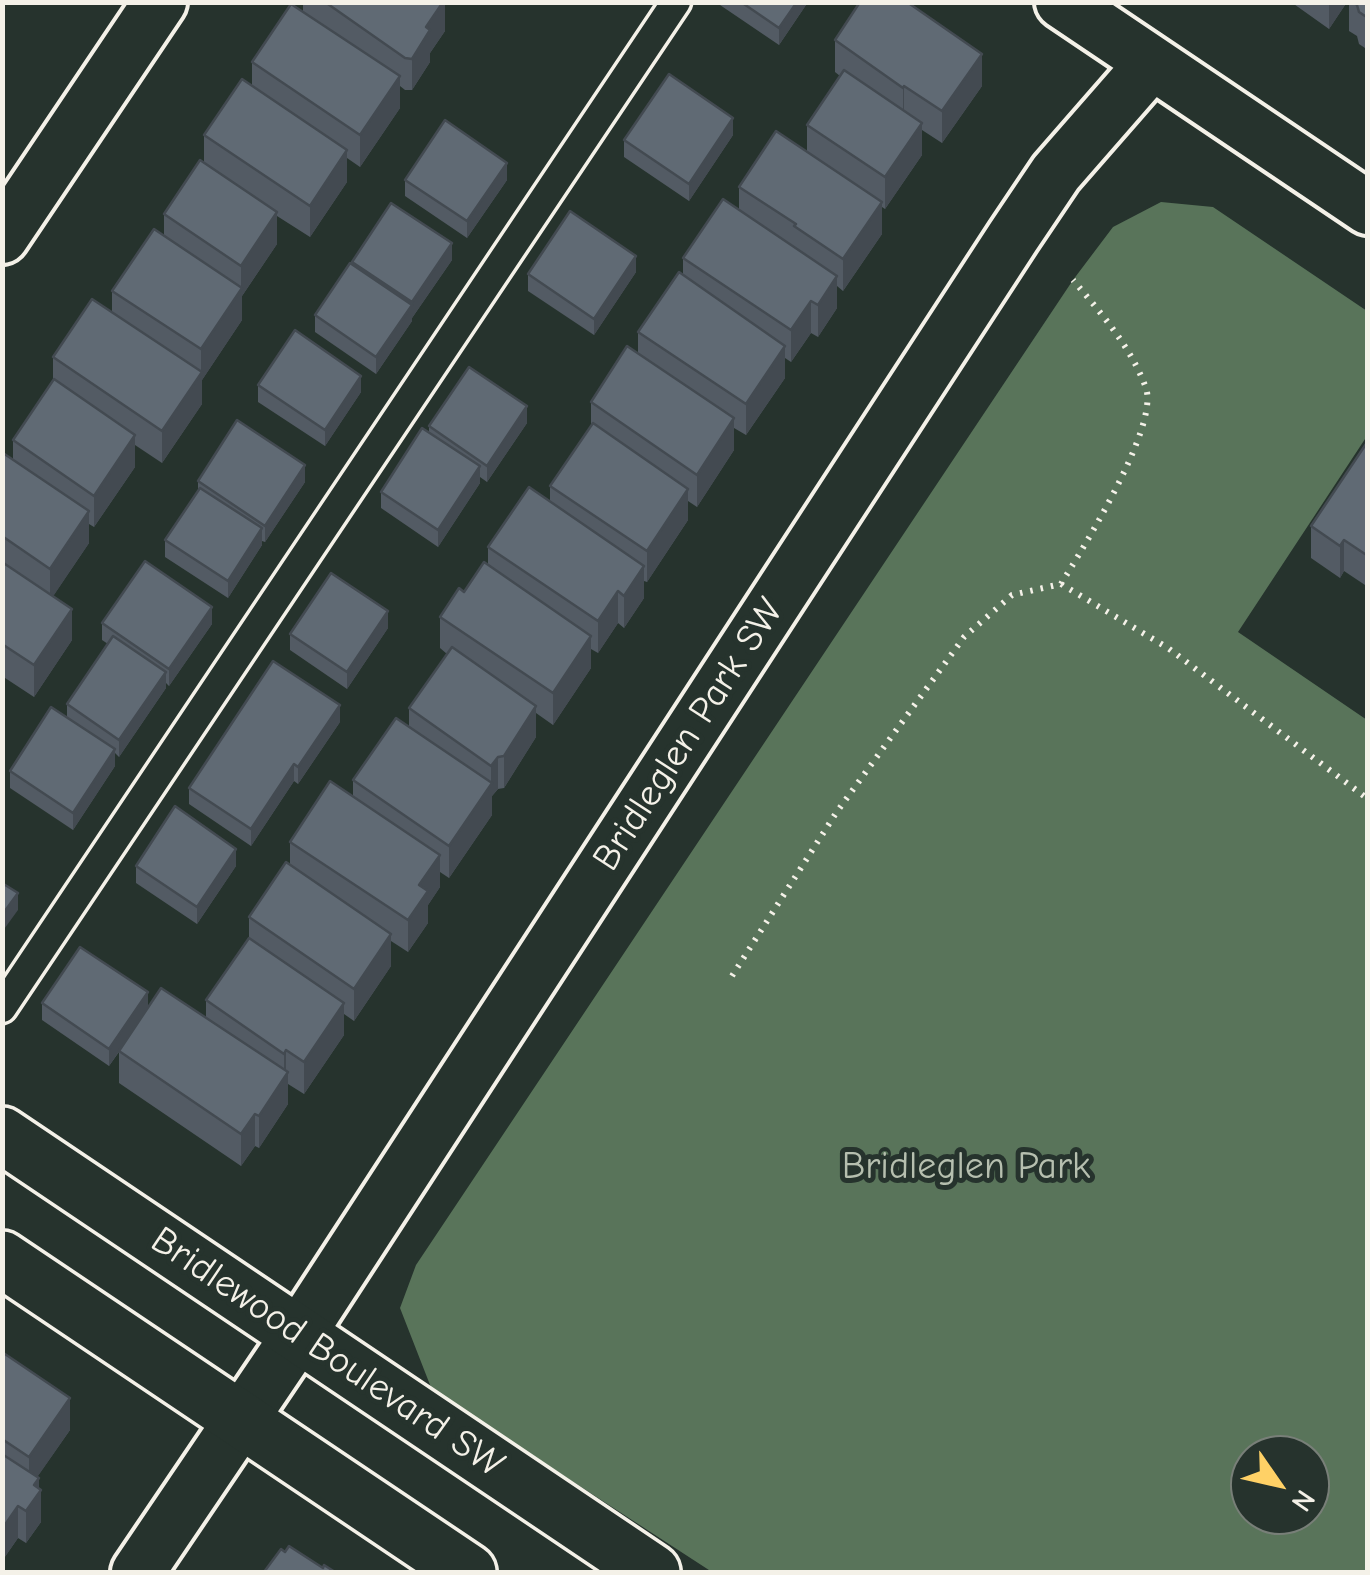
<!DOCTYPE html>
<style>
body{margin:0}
#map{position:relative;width:1370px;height:1575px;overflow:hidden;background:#26332d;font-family:"Comic Neue",sans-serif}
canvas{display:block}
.frame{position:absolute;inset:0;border:5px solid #f4f1e8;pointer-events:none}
.north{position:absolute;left:1230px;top:1435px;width:100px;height:100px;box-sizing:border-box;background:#26332d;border:2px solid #787f78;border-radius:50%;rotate:124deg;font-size:28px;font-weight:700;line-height:40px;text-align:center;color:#f4f1e8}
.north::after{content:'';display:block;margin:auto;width:35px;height:45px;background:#ffd166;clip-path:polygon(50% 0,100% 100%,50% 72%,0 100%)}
</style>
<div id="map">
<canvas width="1370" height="1575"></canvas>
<div class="frame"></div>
<div class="north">N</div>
</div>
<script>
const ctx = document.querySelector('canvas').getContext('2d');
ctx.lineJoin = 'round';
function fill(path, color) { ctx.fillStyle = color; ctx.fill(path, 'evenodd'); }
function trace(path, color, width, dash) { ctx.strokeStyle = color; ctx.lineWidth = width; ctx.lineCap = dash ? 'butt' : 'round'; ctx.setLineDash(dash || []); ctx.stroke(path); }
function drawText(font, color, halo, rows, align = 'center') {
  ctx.font = font + ' "Comic Neue",sans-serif'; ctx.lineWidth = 10; ctx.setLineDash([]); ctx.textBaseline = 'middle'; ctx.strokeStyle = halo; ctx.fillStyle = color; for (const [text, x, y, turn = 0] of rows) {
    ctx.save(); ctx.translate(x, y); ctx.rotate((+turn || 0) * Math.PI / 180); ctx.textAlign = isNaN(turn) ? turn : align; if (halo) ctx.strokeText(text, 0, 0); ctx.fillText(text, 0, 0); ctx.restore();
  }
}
fill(new Path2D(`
 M1161,202L1213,207L1367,311V436L1238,632L1367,720V1572H712L432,1390L400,1308L416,1265L1073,280L1113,227ZM1250,1455H1310V1515H1250Z`), '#59745a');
const service = new Path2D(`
 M2,1008L676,2`);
const minor = new Path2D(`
 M1062,2L1368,208
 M2,237L160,2
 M138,1572L299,1334L1013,237L1056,173L1152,63`);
const tertiary = new Path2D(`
 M2,1135L652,1572
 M2,1259L468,1572`);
trace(service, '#f4f1e8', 35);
trace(minor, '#f4f1e8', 60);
trace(tertiary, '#f4f1e8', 62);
trace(new Path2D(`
 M1061,584C1083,548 1159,427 1146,388C1131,347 1101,313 1073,280
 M732,976L836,813L964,637L1012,595L1061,584L1168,648L1368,799`), '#f4f1e8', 6, [2.5, 8]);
trace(service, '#26332d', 28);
trace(minor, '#26332d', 52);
trace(tertiary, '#26332d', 55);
fill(new Path2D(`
 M303,2H448L445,5V31L430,53V62L412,90H405L400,86V108L360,167L347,158V182L310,237L277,216V244L242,296V320L202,380V404L162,463L135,445V467L94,527L89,524V543L53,596L72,640L34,697L2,676V453L13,460V440L53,380V357L112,312V291L164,236V214L204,163V135L252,86V62L303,11Z
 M720,2H808L779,45L720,5Z
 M1291,2H1347L1329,29Z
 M1349,2H1368V50L1359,44L1357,36L1349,31Z
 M835,40L982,86L942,143L922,130V155L885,209L882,207V234L843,291L837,286V308L818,337L811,333L791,362L785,358V378L746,435L734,428V450L697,507L688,501V520L647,582L644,581V598L624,628L618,623L598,653L591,649V668L553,725L536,713V737L504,788L498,789L492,796V815L449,878L440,872V887L428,905V923L408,952L391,941V966L354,1021L344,1014V1035L304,1094L288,1084V1104L259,1148L255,1146L241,1166L119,1083V1052L109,1066L42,1020V1003L148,1008L206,1018V1000L249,939V917L290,864V842L353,797V780L409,726V708L447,654L440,648V617L488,565V547L550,502V486L591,426V402L638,353V332L683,275V258L739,210V187L807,152V125L840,76L835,72Z
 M733,135L689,201L624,157V140Z
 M405,180H507L467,238L405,196Z
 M452,260L412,318V321L376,374L315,332V315L352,264V262Z
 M636,272L594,335L528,291V274Z
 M258,385L361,392L325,446L258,402Z
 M527,423L487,482L480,477V483L438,547L381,508V492L429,433V426Z
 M1368,441V587L1344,571L1340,578L1311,558V526Z
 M198,481L305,482L265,542L262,541V545L228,598L165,557V540L198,491Z
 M102,623L212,624L169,686L166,683V688L119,757L115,753V766L73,830L10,788V771L67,718V704L108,644L102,640Z
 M388,628L347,689L290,650V634Z
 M340,722L298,784L294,781L251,846L189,804V788Z
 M136,866H236L197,924L136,883Z
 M2,1352L70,1430L37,1477L41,1522L26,1543L18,1538L2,1561Z`), '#535b64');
fill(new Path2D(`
 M443,2H445V31L430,53V62L412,90V59L426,27Z
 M797,2H808L779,45V28Z
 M1329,2H1347L1329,29Z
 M982,54V86L942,143V111Z
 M400,76V108L360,167V135Z
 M904,86V118L903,120V88Z
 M733,118V135L689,201V184Z
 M922,123V155L885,209V177Z
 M347,150V182L310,237V206Z
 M507,163V180L467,238V221Z
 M882,202V234L843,291V259Z
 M277,212V244L242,296V320L202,380V404L162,463V431L201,373V349L241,289V266Z
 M452,243V260L412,318V302Z
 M636,256V272L594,335V319Z
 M837,276V308L818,337V305Z
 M811,301V333L791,362V330Z
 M412,305V321L376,374V357Z
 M785,346V378L746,435V404Z
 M361,376V392L325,446V430Z
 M527,406V423L487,482V466Z
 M734,418V450L697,507V475Z
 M135,435V467L94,527V496Z
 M305,465V482L265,542V526Z
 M480,466V483L438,547V530Z
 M688,489V520L647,582V551Z
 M89,511V543L50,601V569Z
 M262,528V545L228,598V581Z
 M1344,540V571L1340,578V546Z
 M644,566V598L624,628V596Z
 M618,591V623L598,653V621Z
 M212,607V624L169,686V669Z
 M72,609V640L34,697V665Z
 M388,611V628L347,689V672Z
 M591,636V668L553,725V693Z
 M166,672V688L119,757V740Z
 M340,705V722L298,784V767Z
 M536,706V737L504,788V756Z
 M115,749V766L73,830V813Z
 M498,757V789L492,796V815L449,878V846L491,785V766Z
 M294,764V781L251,846V829Z
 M236,849V866L197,924V907Z
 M440,855V887L428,905V923L408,952V920L419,885Z
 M18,893V910L2,932V915Z
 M391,934V966L354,1021V989Z
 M148,992V1009L109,1066V1049Z
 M344,1003V1035L304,1094V1062Z
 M286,1050V1076L288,1072V1104L259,1148V1116L284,1079V1054Z
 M255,1114V1146L241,1166V1134Z
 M70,1398V1430L29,1489V1457Z
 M39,1478V1493L41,1490V1522L26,1543V1511L34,1485Z
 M18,1506V1538L2,1561V1529Z`), '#434a51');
const building = new Path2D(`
 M325,2H443L426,27L430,30L412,59L405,58Z
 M741,2H797L779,28Z
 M860,2H907L982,54L942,111L904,86L903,88L835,40Z
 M1354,2H1368V18L1359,12L1357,5Z
 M291,4L400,76L360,135L252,62Z
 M844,70L922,123L885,177L807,125Z
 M669,74L733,118L689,184L624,140Z
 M242,79L347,150L310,206L204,135Z
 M445,120L507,163L467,221L405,180Z
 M776,131L882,202L843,259L794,226L796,224L739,187Z
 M200,160L277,212L241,266L164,214Z
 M723,199L837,276L818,305L811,301L791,330L683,258Z
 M391,203L452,243L412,302L352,262Z
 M570,211L636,256L594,319L528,274Z
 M154,229L242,288L201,349L112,291Z
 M350,263L412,305L376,357L315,315Z
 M679,272L785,346L746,404L638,332Z
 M92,299L202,372L162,431L53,357Z
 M295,330L361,376L325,430L258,385Z
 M627,346L734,418L697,475L591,402Z
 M469,367L527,406L487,466L429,426Z
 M54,379L135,435L94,496L13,440Z
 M237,420L305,465L265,526L198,481Z
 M593,423L688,489L647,551L550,486Z
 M422,428L480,466L438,530L381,492Z
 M1368,441V556L1344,540L1340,546L1311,526Z
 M3,453L89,511L50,569L2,536Z
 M529,487L644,566L624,596L618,591L598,621L488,547Z
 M200,488L262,528L228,581L165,540Z
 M145,561L212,607L169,669L102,623Z
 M2,562L72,609L34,665L2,644Z
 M484,562L591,636L553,693L440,617L459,588L464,592Z
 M331,573L388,611L347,672L290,634Z
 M113,636L166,672L119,740L67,704Z
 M452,647L536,706L504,756L498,757L491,766L409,708Z
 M273,661L340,705L298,767L294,764L251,829L189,788Z
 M51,707L115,749L73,813L10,771Z
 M396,718L492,783L449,846L353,780Z
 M330,781L440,855L419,885L428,891L408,920L290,842Z
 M175,806L236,849L197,907L136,866Z
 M286,862L391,934L354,989L249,917Z
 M2,883L18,893L2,915Z
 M249,938L344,1003L304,1062L286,1050L284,1054L206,1000Z
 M80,947L148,992L109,1049L42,1003Z
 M161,988L288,1072L259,1116L255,1114L241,1134L119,1051Z
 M2,1352L70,1398L29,1457L2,1439Z
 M2,1454L39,1478L34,1485L41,1490L26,1511L18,1506L2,1529Z
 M289,1546L323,1568L324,1565L335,1572H264L281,1549L285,1552Z`);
fill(building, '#606a74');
trace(building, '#434a51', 2.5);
drawText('38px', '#f4f1e8', '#26332d', [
 ["Bridleglen Park SW",689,735,-57],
 ["Bridlewood Boulevard SW",327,1353,34]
]);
drawText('38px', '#b6bfaf', '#26332d', [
 ["Bridleglen Park",966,1167]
]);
</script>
